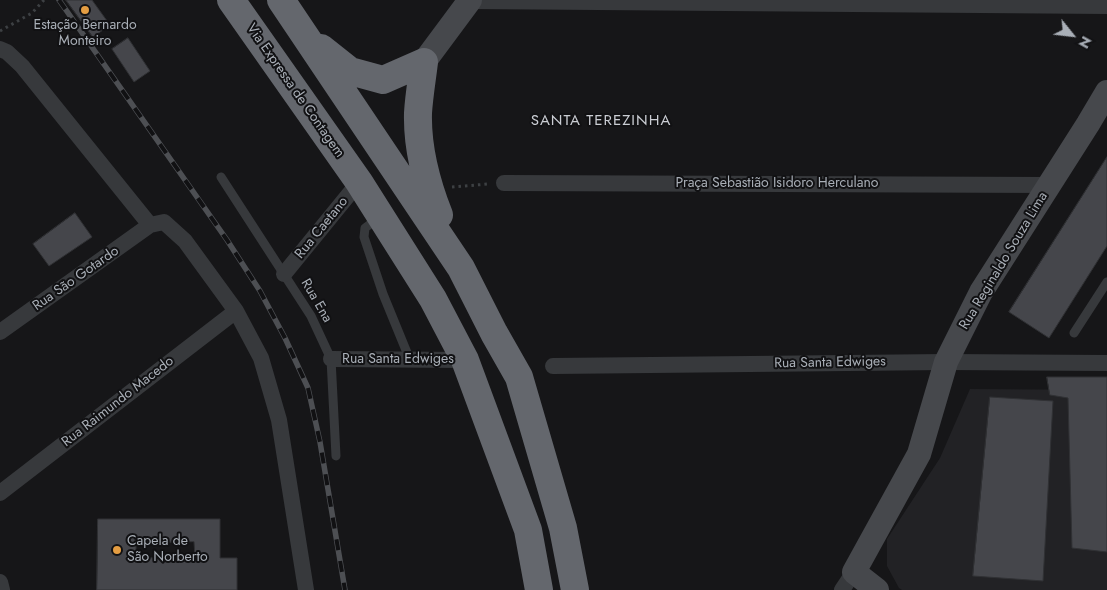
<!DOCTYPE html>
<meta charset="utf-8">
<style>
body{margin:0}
#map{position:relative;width:1107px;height:590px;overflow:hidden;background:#161618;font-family:Jost,sans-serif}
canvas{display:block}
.north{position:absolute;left:1047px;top:10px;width:50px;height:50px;-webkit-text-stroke:4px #111113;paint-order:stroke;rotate:119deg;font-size:14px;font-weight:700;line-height:20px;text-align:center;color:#a9afb7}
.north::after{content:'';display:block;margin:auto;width:18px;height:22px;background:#a9afb7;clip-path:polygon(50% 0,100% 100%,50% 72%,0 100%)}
</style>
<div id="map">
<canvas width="1107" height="590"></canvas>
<div class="north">N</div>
</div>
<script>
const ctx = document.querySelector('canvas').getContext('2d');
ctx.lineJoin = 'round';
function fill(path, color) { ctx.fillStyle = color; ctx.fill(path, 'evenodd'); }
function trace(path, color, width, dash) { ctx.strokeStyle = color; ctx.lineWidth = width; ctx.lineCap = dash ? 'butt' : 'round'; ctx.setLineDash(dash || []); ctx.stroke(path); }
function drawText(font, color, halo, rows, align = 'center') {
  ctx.font = font + ' Jost,sans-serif'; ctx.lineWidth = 4; ctx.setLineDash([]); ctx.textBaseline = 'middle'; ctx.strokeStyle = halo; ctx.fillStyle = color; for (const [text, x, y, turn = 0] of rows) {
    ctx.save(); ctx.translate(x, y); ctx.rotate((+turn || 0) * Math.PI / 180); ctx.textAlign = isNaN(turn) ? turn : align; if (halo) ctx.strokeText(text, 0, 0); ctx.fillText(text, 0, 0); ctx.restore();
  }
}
fill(new Path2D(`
 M970,389L1107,390V590H902L899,588L887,566V539L940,458Z`), '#222225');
const building = new Path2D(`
 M66,0H92L110,25L93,37Z
 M128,38L150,71L134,82L112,49Z
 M1107,157V246L1049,338L1009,312Z
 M75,213L92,237L49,266L33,244Z
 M1047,377H1107V552L1072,548L1068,398L1050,395Z
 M990,397L1053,401L1043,581L973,576Z
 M98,519H220V558H237V590H97ZM194,542L195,557L136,558V543Z`);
fill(building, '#45464b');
trace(building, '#303134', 1);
trace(new Path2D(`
 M0,31L32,13L44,0
 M452,187L488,184`), '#3d4043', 3, [2.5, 4]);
trace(new Path2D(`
 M221,177L311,316L331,359L336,456
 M379,220L373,222L365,228L364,237L383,294L410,360
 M1074,333L1107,282`), '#37393c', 9);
trace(new Path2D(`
 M469,1L1107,6
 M0,49L7,52L22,66L150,225
 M504,183L1049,185
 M284,274L359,182
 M0,332L150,225L164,222L185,241L236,311L261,358L279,420L306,590
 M331,359L465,360
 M553,366L946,362L1107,363
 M0,493L236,311
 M0,582L2,590
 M842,590L854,572`), '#37393c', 16);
trace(new Path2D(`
 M424,62L470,0
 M877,590L854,572L919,454L946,362L981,292L1088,124L1107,92`), '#46484c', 24);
trace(new Path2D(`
 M231,0L359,182L433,299L465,360L528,530L539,590
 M281,0L461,268L494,333L519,377L563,528L575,590
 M321,48L350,71L383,80L424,62C422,79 419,96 418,113C417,149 426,182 439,215`), '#64676d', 28);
const rail = new Path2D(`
 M59,0L227,240L260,291L285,338L308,388L320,442L345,590`);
trace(rail, '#4d4f53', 5.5);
trace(rail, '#111113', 4, [11]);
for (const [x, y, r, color] of [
 [85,10,5,"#e49d42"],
 [117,550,5,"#e49d42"]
]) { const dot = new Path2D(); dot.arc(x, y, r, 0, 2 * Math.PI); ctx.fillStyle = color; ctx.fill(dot); trace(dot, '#111113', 2); }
drawText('14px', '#a9afb7', '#111113', [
 ["Estação Bernardo",85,26],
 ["Monteiro",85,42],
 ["Capela de",127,542,"left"],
 ["São Norberto",127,558,"left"]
]);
drawText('14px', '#a9afb7', '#111113', [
 ["Via Expressa de Contagem",295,91,55],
 ["Praça Sebastião Isidoro Herculano",777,184],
 ["Rua Caetano",322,228,-51],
 ["Rua Reginaldo Souza Lima",1004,261,-59],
 ["Rua São Gotardo",76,279,-35],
 ["Rua Ena",316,301,60],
 ["Rua Santa Edwiges",398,360],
 ["Rua Santa Edwiges",830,363,-1],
 ["Rua Raimundo Macedo",118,402,-38]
]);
ctx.letterSpacing = '1px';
drawText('15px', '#cacdd3', '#111113', [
 ["SANTA TEREZINHA",601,121]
]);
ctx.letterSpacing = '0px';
</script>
